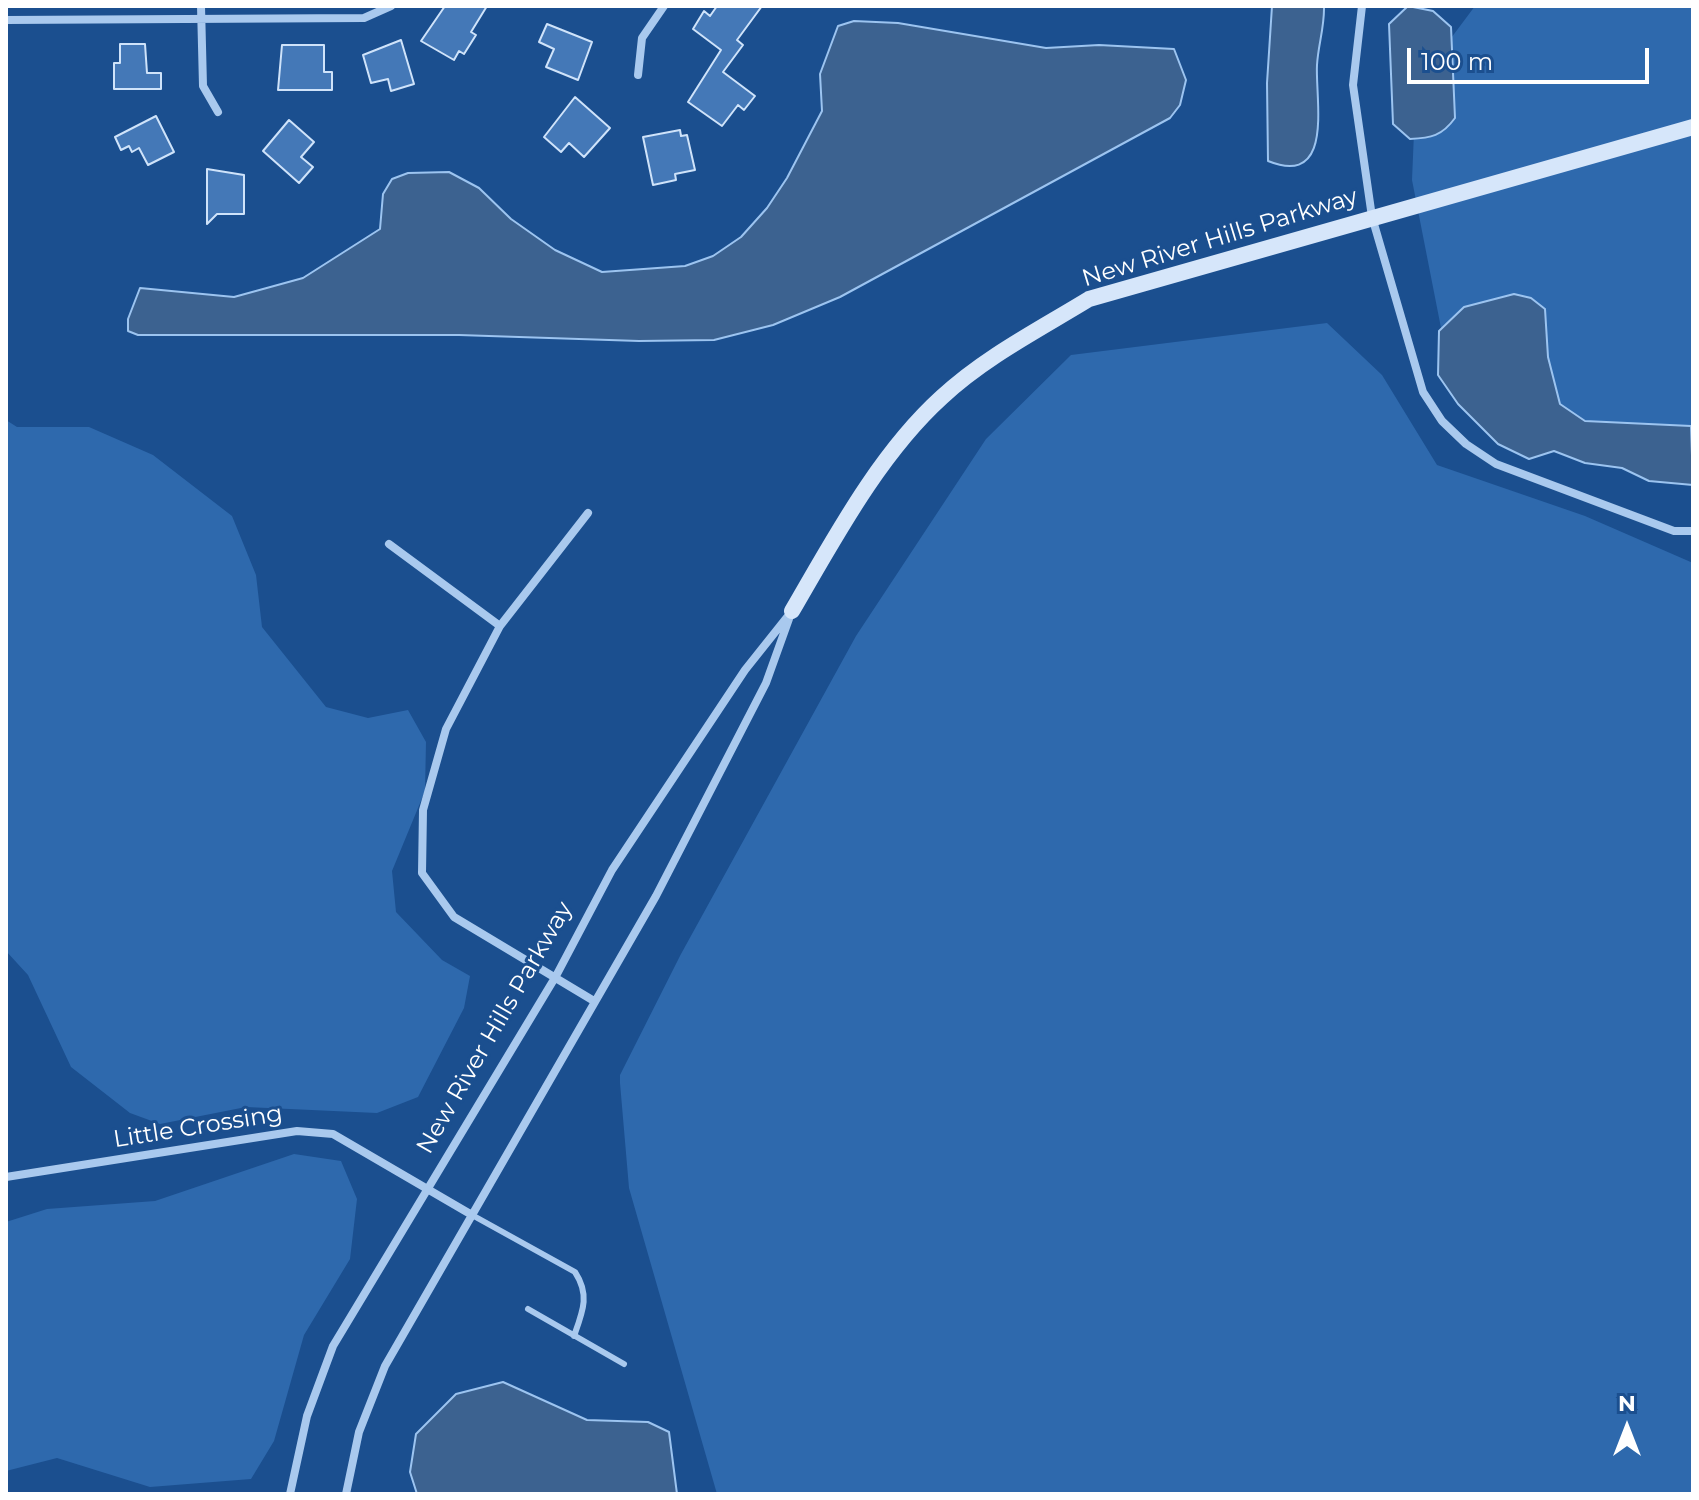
<!DOCTYPE html>
<style>
body{margin:0}
#map{position:relative;width:1699px;height:1500px;overflow:hidden;background:#1b4f8f;font-family:Montserrat,sans-serif}
canvas{display:block}
.frame{position:absolute;inset:0;border:8px solid #fff;pointer-events:none}
.north{position:absolute;left:1587px;top:1388px;width:80px;height:80px;-webkit-text-stroke:6px #1b4f8f;paint-order:stroke;rotate:0deg;font-size:22px;font-weight:700;line-height:32px;text-align:center;color:#fff}
.north::after{content:'';display:block;margin:auto;width:28px;height:36px;background:#fff;clip-path:polygon(50% 0,100% 100%,50% 72%,0 100%)}
.scale{position:absolute;left:1407px;top:48px;width:242px;height:36px;box-sizing:border-box;border:4px solid #fff;border-top:0;padding-left:10px;font-size:24px;line-height:28px;white-space:nowrap;color:#fff;-webkit-text-stroke:6px #1b4f8f;paint-order:stroke}
</style>
<div id="map">
<canvas width="1699" height="1500"></canvas>
<div class="frame"></div>
<div class="north">N</div>
<div class="scale">100 m</div>
</div>
<script>
const ctx = document.querySelector('canvas').getContext('2d');
ctx.lineJoin = 'round';
function fill(path, color) { ctx.fillStyle = color; ctx.fill(path, 'evenodd'); }
function trace(path, color, width, dash) { ctx.strokeStyle = color; ctx.lineWidth = width; ctx.lineCap = dash ? 'butt' : 'round'; ctx.setLineDash(dash || []); ctx.stroke(path); }
function drawText(font, color, halo, rows, align = 'center') {
  ctx.font = font + ' Montserrat,sans-serif'; ctx.lineWidth = 6; ctx.setLineDash([]); ctx.textBaseline = 'middle'; ctx.strokeStyle = halo; ctx.fillStyle = color; for (const [text, x, y, turn = 0] of rows) {
    ctx.save(); ctx.translate(x, y); ctx.rotate((+turn || 0) * Math.PI / 180); ctx.textAlign = isNaN(turn) ? turn : align; if (halo) ctx.strokeText(text, 0, 0); ctx.fillText(text, 0, 0); ctx.restore();
  }
}
fill(new Path2D(`
 M1475,6H1693V427L1660,435H1609L1442,333L1412,180L1416,85Z
 M1327,323L1382,375L1437,465L1585,516L1693,563V1494H717L629,1188L620,1083V1075L681,954L856,636L986,439L1071,355Z
 M6,420L17,427H89L153,455L232,516L256,575L262,627L326,707L368,718L408,710L426,742L425,791L392,871L396,912L442,960L470,976L464,1008L418,1097L377,1113L246,1107L160,1124L130,1113L71,1067L28,975L6,951Z
 M294,1154L341,1161L357,1199L350,1259L304,1335L274,1441L251,1479L150,1487L57,1458L6,1471V1222L47,1209L155,1201Z`), '#2e69ad');
const water = new Path2D(`
 M1272,6H1324V9C1324,29 1318,46 1317,65C1315,99 1335,188 1268,161L1267,83Z
 M1408,6L1433,11L1451,27L1455,118C1442,136 1431,138 1410,139L1393,124L1389,24Z
 M854,21L898,23L1046,48L1099,45L1174,49L1186,80L1180,105L1170,118L840,297L773,325L714,340L639,341L459,335H138L128,331V319L140,288L234,297L303,278L380,229L383,194L392,179L408,173L449,172L479,188L511,219L555,250L602,272L685,266L713,256L741,237L767,208L787,178L822,111L820,74L838,26Z
 M1514,294L1531,298L1545,309L1548,357L1560,404L1585,421L1691,426L1693,485L1649,481L1622,468L1585,463L1554,451L1529,459L1498,444L1458,404L1438,375L1439,331L1464,307Z
 M503,1382L587,1420L648,1422L669,1432L677,1494H417L410,1472L416,1434L456,1394Z`);
fill(water, '#3c6290');
trace(water, '#9cc4f0', 2);
const building = new Path2D(`
 M445,6H487L471,32L476,35L464,54L459,51L454,60L421,41Z
 M717,6H762L737,40L743,45L723,72L755,96L744,110L738,105L722,126L688,102L721,50L693,29L704,11L710,16Z
 M547,24L592,42L578,80L546,67L554,49L539,42Z
 M401,40L414,84L391,91L388,79L371,83L363,55Z
 M120,44H145L147,73H161V89H114V63H120Z
 M282,45H324V72H332V90H278Z
 M575,97L610,128L584,157L569,143L561,152L544,137Z
 M156,116L174,152L148,165L139,148L132,152L129,146L121,150L115,137Z
 M289,120L314,142L301,157L313,167L299,183L263,151Z
 M680,130L681,136L687,135L695,170L675,174L676,180L653,185L643,137Z
 M207,169L244,175V214H217L207,224Z`);
fill(building, '#4478b7');
trace(building, '#cfe3fa', 2);
trace(new Path2D(`
 M472,1215L575,1272C590,1295 583,1311 574,1336
 M528,1309L624,1364`), '#a9c9ee', 6);
trace(new Path2D(`
 M201,6L203,86L218,112
 M1362,6L1353,85L1372,217L1423,392L1442,421L1466,444L1496,464L1674,531H1693
 M6,20L364,18L391,6
 M638,75L642,38L664,6
 M588,513L500,626L446,729L423,810L422,873L454,917L594,1001
 M389,544L500,626
 M6,1177L297,1131L333,1134L472,1215
 M290,1494L307,1416L333,1346L556,976L612,870L745,670L792,611
 M346,1494L359,1432L385,1366L656,896L766,683L789,619`), '#a9c9ee', 8);
trace(new Path2D(`
 M792,611C834,539 879,454 942,397C985,357 1040,329 1089,299L1693,127`), '#d6e6fa', 16);
drawText('24px', '#fff', '#1b4f8f', [
 ["New River Hills Parkway",1220,238,-17],
 ["New River Hills Parkway",495,1028,-60],
 ["Little Crossing",198,1127,-9]
]);
</script>
